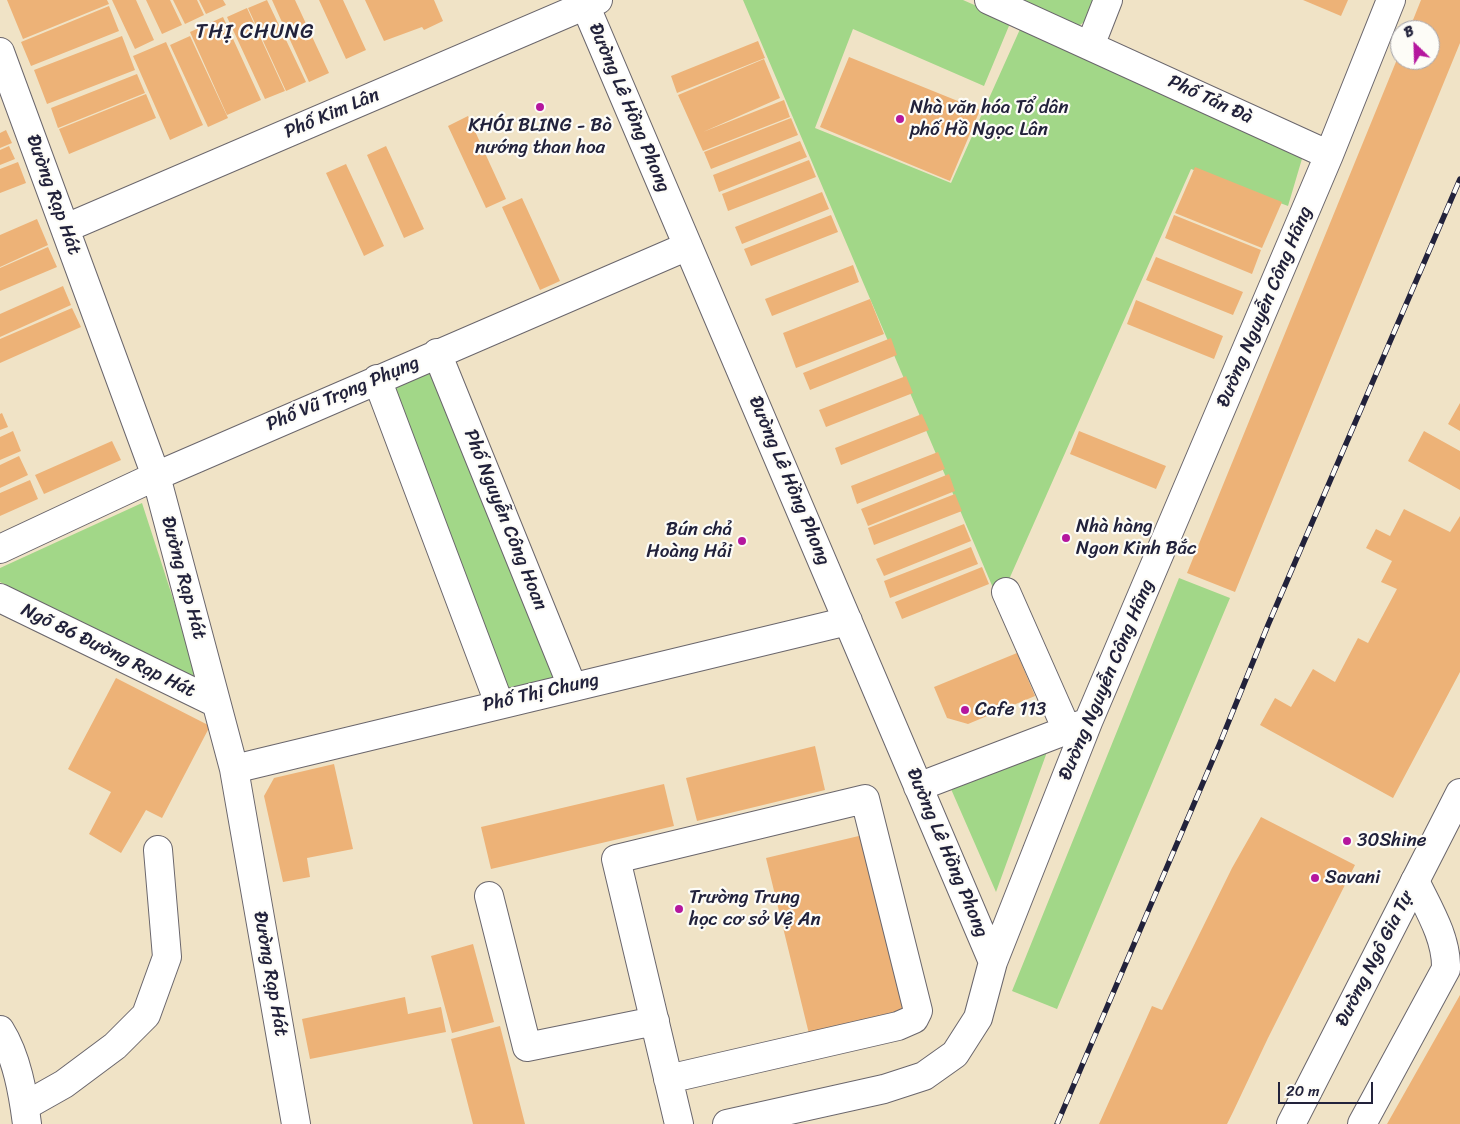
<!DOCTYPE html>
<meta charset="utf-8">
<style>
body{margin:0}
#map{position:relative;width:1460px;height:1124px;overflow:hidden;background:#f0e3c6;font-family:Sriracha,sans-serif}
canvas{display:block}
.north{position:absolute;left:1390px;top:20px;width:50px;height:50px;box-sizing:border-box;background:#fdfcf7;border:1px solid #a5a5ac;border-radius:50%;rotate:336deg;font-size:14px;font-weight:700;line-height:20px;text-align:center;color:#22223b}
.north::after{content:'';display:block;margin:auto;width:18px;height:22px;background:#b5179e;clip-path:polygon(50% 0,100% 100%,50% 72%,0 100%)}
.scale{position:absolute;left:1278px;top:1082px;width:95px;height:22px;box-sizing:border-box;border:2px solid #22223b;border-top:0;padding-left:6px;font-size:15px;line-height:18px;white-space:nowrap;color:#22223b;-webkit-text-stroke:4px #fdfcf7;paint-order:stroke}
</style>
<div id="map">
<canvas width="1460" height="1124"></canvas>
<div class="north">B</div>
<div class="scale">20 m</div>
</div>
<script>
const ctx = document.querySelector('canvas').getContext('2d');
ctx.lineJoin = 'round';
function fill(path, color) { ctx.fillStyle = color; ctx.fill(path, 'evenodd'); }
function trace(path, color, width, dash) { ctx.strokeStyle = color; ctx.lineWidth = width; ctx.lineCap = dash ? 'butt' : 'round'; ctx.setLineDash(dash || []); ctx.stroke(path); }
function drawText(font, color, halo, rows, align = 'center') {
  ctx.font = font + ' Sriracha,sans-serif'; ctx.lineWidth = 4.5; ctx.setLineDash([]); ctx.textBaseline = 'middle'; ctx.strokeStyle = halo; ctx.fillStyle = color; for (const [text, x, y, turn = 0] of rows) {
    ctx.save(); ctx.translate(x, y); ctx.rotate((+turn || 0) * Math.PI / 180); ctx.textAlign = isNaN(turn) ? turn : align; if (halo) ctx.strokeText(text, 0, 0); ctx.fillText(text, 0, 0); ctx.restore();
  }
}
fill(new Path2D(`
 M743,0H963L1011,21L984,86L853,29L815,128L951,183L1021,27L1304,152L1288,206L1191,169L999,602Z
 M1009,0H1095C1091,12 1088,22 1076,27Z
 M431,367L561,679L502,694L391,387Z
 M142,503L201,685L0,582V568Z
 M1179,578L1230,598L1057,1009L1012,991Z
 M1047,752L996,892L951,789Z`), '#a2d788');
fill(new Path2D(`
 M7,0H107L109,4L23,39Z
 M112,0H136L154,40L135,49Z
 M146,0H170L182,25L162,34Z
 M173,0H197L204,15L185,24Z
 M199,0H223L226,5L206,14Z
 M267,0L306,82L286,91L248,8Z
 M272,0H295L329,73L309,82Z
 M319,0H343L366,50L346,59Z
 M365,0H434L443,21L424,30L422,27L384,41Z
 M1303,0H1348L1341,16Z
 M1421,0H1460V43L1235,592L1187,573L1400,52V60H1430V30H1409Z
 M109,6L119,31L31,66L21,42Z
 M247,8L285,91L265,99L227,17Z
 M223,17L261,100L227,115L190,32Z
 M122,36L135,70L47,104L34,70Z
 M190,36L228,118L208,127L170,45Z
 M758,41L765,58L677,93L671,76Z
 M166,42L203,125L170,140L133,56Z
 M849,57L980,110L950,181L820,127Z
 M764,59L780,98L703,132L784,100L790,117L703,151L678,95Z
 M137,74L145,93L58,128L51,108Z
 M146,94L156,118L69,154L59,129Z
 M468,116L506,199L486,208L448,126Z
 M791,118L798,135L711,169L704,152Z
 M6,130L12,143L0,148V133Z
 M800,141L807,157L719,192L713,175Z
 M9,146L15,159L0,165V150Z
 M386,146L424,229L404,238L367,155Z
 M809,160L816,177L728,211L722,194Z
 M18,162L26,183L0,193V169Z
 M346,164L384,246L364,256L326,173Z
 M1195,167L1282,202L1262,248L1175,213Z
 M822,192L829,209L742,244L735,227Z
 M522,198L560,281L540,290L502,207Z
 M831,215L838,232L751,266L744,249Z
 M1174,215L1261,250L1252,274L1165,238Z
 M37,219L48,245L0,267V235Z
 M48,247L57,267L0,291V268Z
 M1156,257L1243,292L1233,315L1146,280Z
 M853,265L859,282L772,316L765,299Z
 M63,286L71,305L0,337V314Z
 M870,299L884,334L796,368L783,333Z
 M1136,300L1223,336L1214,359L1127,324Z
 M72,308L81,327L0,363V339Z
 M891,338L897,355L810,390L803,373Z
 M906,376L913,393L826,427L819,410Z
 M1460,403V431L1448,424Z
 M2,413L8,427L0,430V414Z
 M922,414L929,430L841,465L835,448Z
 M13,431L21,451L0,460V437Z
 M1079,431L1166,466L1156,489L1070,454Z
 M1424,431L1460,451V490L1408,461Z
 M112,441L121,460L44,494L35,475Z
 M938,452L945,469L857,504L851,486Z
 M19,456L28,475L0,488V465Z
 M949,474L955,491L868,526L861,509Z
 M30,480L38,499L0,516V493Z
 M955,494L962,511L874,545L868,528Z
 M1404,509L1450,532L1460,516V672L1393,798L1260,725L1275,698L1291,707L1313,669L1335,682L1358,638L1368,643L1397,589L1381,582L1392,561L1366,548L1376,529L1390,536Z
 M964,524L971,541L884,576L876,559Z
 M971,547L978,564L890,598L884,581Z
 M982,567L989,584L902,619L895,602Z
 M1017,653L1035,696L968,724L947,718L934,687Z
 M116,678L210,726L162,818L146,810L121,853L89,834L111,792L68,769Z
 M815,746L825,790L697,821L686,778Z
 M334,764L353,849L307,858L310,877L283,882L264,796L274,778Z
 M664,784L674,826L491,869L481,827Z
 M1261,817L1355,865L1268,1038L1233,1112L1227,1124H1099L1152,1006L1162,1010L1232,868Z
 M863,835L907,1014L810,1038L766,858Z
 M473,944L494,1022L452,1033L431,956Z
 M1460,995V1124H1387Z
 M405,997L408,1014L441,1007L446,1032L310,1059L302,1019Z
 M500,1026L525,1124H473L451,1039Z`), '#edb277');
const minor = new Path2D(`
 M583,0L993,962
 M989,0L1329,155
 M1090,46L1108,0
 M0,52L156,476L234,769L296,1124
 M66,228L598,0
 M437,353L572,686
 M377,379L499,703
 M0,549L156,476L688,246
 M1006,592L1067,730
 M0,598L216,703
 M234,769L848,621
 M918,787L1088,722
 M489,896L527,1047L655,1021
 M668,1079L898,1026L914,1019L918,1011L865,799L616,859L679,1124
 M25,1106L64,1084L115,1046L146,1015L167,957L158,850
 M727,1124L884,1089L924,1076L955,1054L978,1018L993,962L1088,722L1329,155L1391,0
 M1362,1124L1446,969C1447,938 1428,908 1415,881`);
const major = new Path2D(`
 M0,1030C17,1057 23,1093 27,1124
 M1291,1124L1460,793`);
trace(minor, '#6a666c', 30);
trace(major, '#6a666c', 30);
trace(minor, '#fff', 28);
trace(major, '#fff', 28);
const rail = new Path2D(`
 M1057,1124L1220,743L1268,625L1460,179`);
trace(rail, '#22223b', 5.5);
trace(rail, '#fdfcf7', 4, [11]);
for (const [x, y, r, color] of [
 [540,107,5,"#b5179e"],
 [900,119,5,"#b5179e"],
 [1066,538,5,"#b5179e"],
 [742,541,5,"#b5179e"],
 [965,710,5,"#b5179e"],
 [1347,841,5,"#b5179e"],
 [1315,878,5,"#b5179e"],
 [679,909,5,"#b5179e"]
]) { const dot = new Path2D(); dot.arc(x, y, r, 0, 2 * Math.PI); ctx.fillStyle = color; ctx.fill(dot); trace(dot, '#fdfcf7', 2); }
drawText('19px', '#22223b', '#fdfcf7', [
 ["Phố Tản Đà",1210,100,25],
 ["Đường Lê Hồng Phong",629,108,67],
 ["Phố Kim Lân",332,114,-23],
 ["Đường Rạp Hát",53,195,70],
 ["Đường Nguyễn Công Hãng",1265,307,-67],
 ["Phố Vũ Trọng Phụng",343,394,-23],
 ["Đường Lê Hồng Phong",789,481,67],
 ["Phố Nguyễn Công Hoan",505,520,68],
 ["Đường Rạp Hát",183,578,75],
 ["Ngõ 86 Đường Rạp Hát",108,651,26],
 ["Đường Nguyễn Công Hãng",1107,680,-67],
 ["Phố Thị Chung",541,693,-13],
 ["Đường Lê Hồng Phong",947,853,67],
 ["Đường Ngô Gia Tự",1375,959,-63],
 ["Đường Rạp Hát",270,974,80]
]);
drawText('19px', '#22223b', '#fdfcf7', [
 ["Nhà văn hóa Tổ dân",910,108],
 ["phố Hồ Ngọc Lân",910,130],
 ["KHÓI BLING - Bò",540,126,"center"],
 ["nướng than hoa",540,148,"center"],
 ["Nhà hàng",1076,527],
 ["Ngon Kinh Bắc",1076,549],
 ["Bún chả",732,530,"right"],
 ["Hoàng Hải",732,552,"right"],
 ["Cafe 113",975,710],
 ["30Shine",1357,841],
 ["Savani",1325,878],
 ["Trường Trung",689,898],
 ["học cơ sở Vệ An",689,920]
], 'left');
ctx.letterSpacing = '1px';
drawText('21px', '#22223b', '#fdfcf7', [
 ["THỊ CHUNG",255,33]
]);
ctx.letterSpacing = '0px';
</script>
